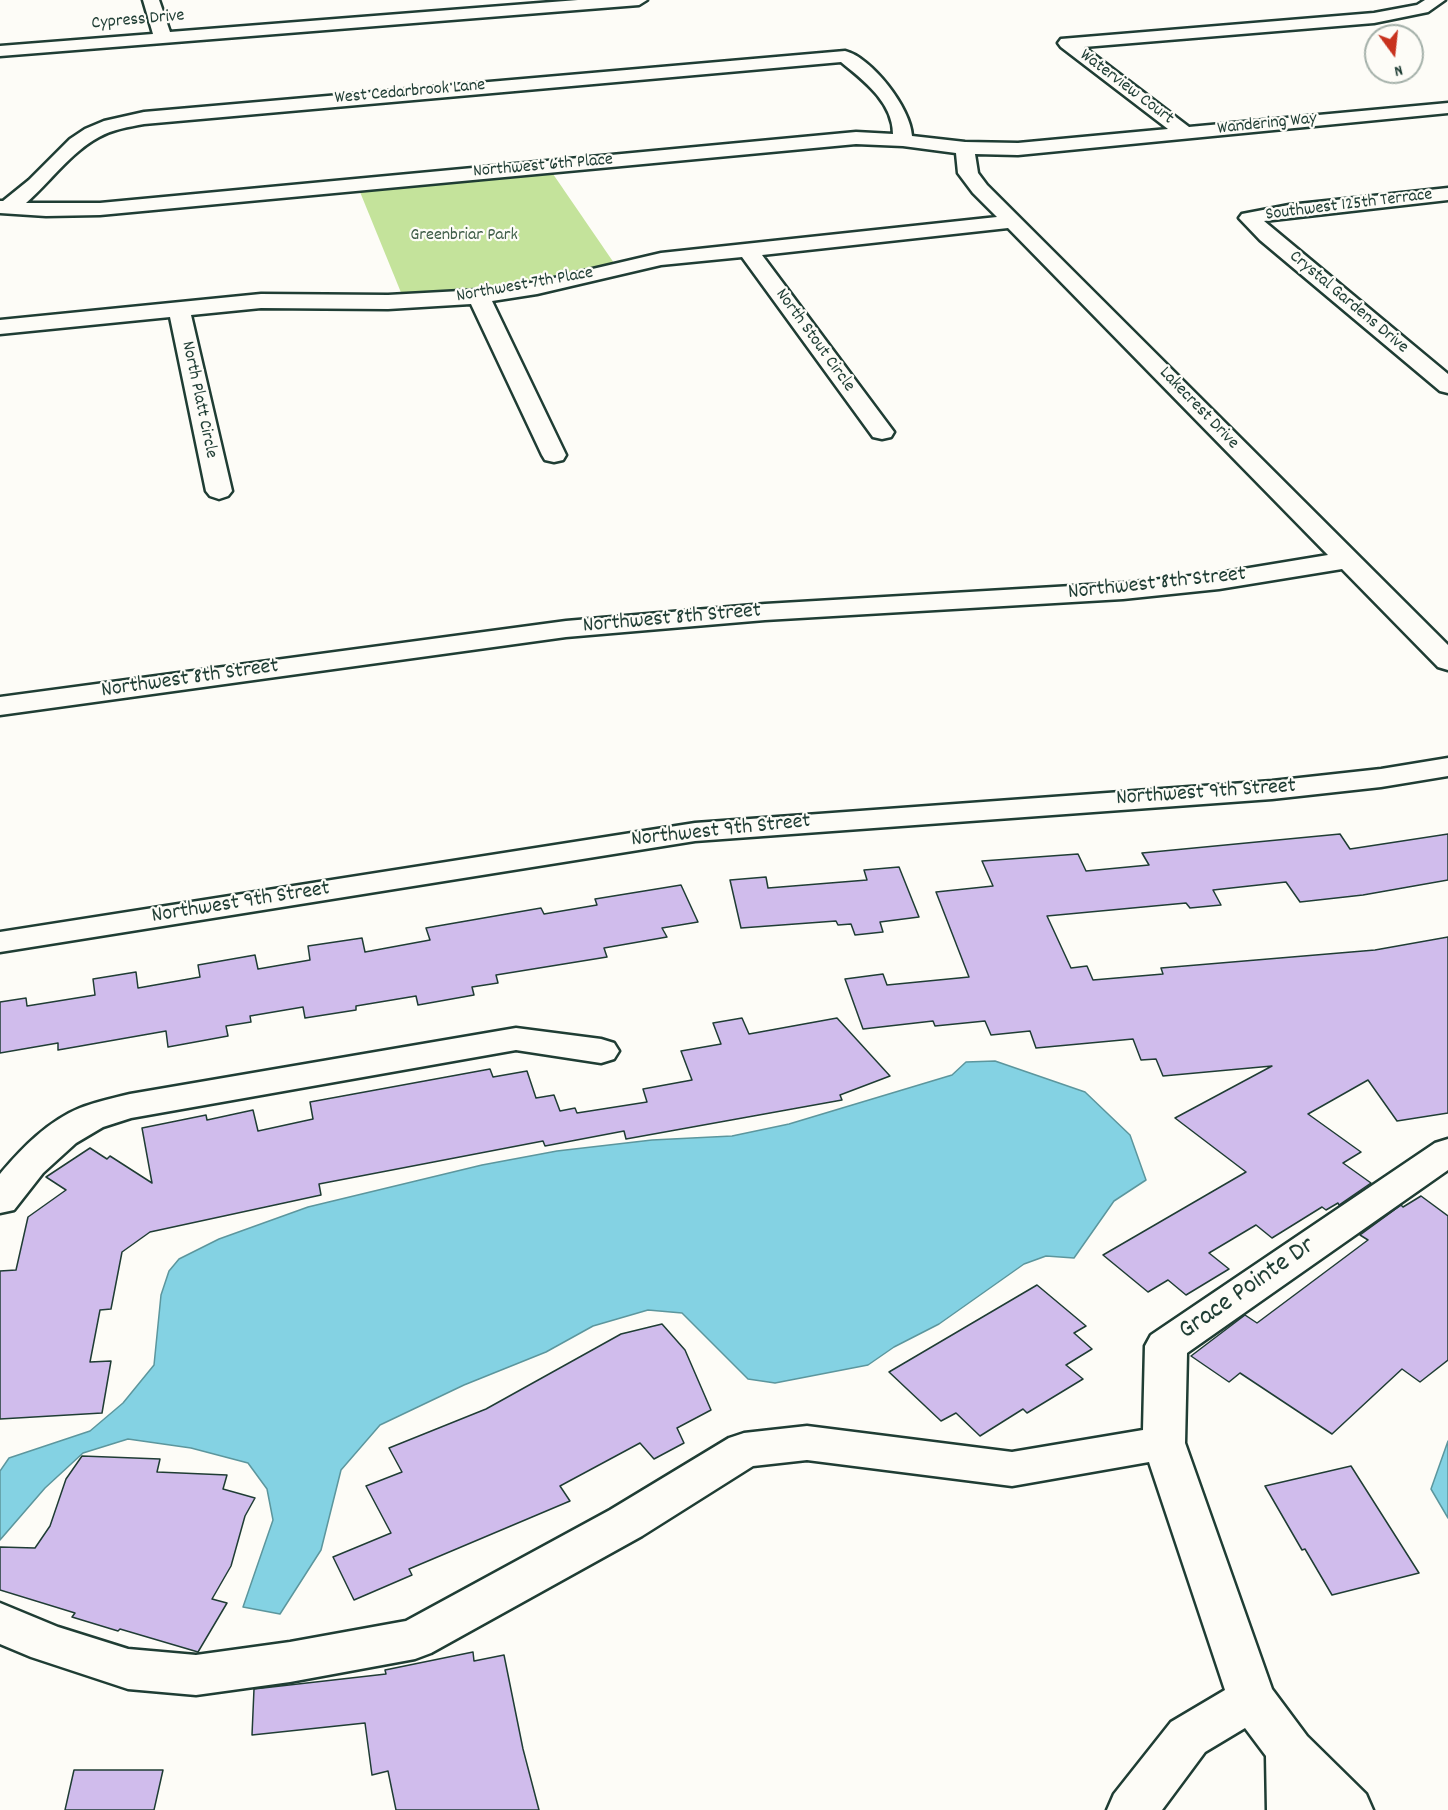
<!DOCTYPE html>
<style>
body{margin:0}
#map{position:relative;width:1448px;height:1810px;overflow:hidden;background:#fdfcf7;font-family:Dekko,sans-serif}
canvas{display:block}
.north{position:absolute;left:1364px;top:24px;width:60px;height:60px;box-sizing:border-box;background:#fdfcf7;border:2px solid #a4b0a9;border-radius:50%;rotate:165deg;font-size:16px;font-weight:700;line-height:24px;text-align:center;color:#1f3d34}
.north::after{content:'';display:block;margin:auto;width:21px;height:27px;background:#c8321e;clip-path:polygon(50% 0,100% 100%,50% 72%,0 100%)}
</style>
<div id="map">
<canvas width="1448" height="1810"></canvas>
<div class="north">N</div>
</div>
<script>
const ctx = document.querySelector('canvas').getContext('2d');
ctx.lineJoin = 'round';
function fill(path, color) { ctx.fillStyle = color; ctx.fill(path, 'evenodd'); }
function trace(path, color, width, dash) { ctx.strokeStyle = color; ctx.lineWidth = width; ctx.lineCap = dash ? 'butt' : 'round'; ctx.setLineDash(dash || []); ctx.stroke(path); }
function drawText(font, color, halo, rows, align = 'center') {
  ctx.font = font + ' Dekko,sans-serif'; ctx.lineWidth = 4.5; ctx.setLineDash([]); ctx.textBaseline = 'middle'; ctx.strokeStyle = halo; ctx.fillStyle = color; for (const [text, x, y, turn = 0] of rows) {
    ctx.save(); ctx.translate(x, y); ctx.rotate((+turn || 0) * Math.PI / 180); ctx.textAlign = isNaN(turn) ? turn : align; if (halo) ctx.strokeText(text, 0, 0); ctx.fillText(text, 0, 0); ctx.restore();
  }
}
fill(new Path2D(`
 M553,174L614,263C544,283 475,293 402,295L360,192Z`), '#c4e39b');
const water = new Path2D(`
 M995,1061L1085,1092L1130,1135L1146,1180L1114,1201L1074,1258L1046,1256L1024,1264L939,1324L894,1347L868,1365L775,1383L748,1379L682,1313L648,1310L593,1326L546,1352L464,1385L380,1425L341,1470L321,1550L280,1614L243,1607L273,1520L267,1489L248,1463L191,1448L128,1439L83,1453L45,1488L0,1540V1471L9,1458L90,1431L123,1403L154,1365L161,1295L169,1271L179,1259L219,1239L308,1207L482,1165L557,1151L652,1140L732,1136L789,1124L952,1075L966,1062Z
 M1448,1441V1518L1431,1489Z`);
fill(water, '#84d2e3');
trace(water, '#5c969d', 1.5);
const building = new Path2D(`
 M1340,834L1350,849L1448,834V880L1363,895L1300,902L1286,882L1213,890L1221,905L1190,908L1186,903L1047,916L1071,968L1087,966L1093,980L1163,974L1161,968L1375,950L1448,937V1113L1397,1121L1368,1080L1308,1114L1361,1152L1343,1163L1371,1183L1339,1205L1338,1203L1326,1210L1322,1207L1272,1238L1256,1225L1209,1253L1229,1269L1186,1295L1168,1280L1148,1292L1103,1255L1246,1172L1175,1118L1272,1066L1163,1076L1156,1059L1141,1060L1133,1039L1036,1048L1030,1031L991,1035L985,1021L935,1026L933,1021L863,1029L845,979L883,974L887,985L969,977L936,892L993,886L982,861L1078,854L1086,871L1149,865L1142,853Z
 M899,867L919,917L880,922L883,932L855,935L851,924L838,925L836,921L741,928L730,880L766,877L768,888L867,880L864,870Z
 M681,885L698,922L662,928L667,937L604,948L607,957L496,975L498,983L472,987L474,995L418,1005L416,996L356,1006V1010L305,1018L303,1007L250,1016L251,1022L226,1026L228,1036L168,1047L166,1031L58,1050V1043L0,1053V1002L26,998L27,1006L95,995L93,979L136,972L138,988L200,977L198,965L255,955L258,969L310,960L308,946L362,938L365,952L430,940L426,928L541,908L544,914L597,905L595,899Z
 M742,1018L749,1034L837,1018L890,1076L840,1095L842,1100L626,1139L624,1131L545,1146L543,1141L319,1184L321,1195L150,1232L122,1252L111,1309L100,1310L90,1362L111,1361L102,1413L0,1419V1271L16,1270L28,1217L66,1190L46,1177L90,1148L107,1159L110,1156L152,1183L142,1128L206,1115L207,1120L253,1110L258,1131L313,1119L310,1102L490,1069L493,1077L527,1071L536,1098L554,1095L560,1111L575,1108L577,1113L647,1102L643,1089L692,1080L681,1051L721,1044L713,1023Z
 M1421,1196L1448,1216V1360L1420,1382L1402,1369L1332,1434L1240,1373L1229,1382L1191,1356L1245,1315L1257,1323L1368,1240L1360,1235L1401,1205L1403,1207Z
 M1037,1285L1086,1326L1074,1333L1092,1349L1066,1365L1083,1379L1027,1413L1023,1409L980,1436L956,1413L941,1421L889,1372Z
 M662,1324L685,1350L711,1410L677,1428L684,1443L654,1459L640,1443L560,1486L570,1501L409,1569L412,1575L354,1600L333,1557L391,1533L366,1486L402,1472L389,1448L486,1409L621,1334Z
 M82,1456L160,1459L157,1472L227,1475L223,1489L255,1498L245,1516L231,1566L212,1599L227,1603L198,1652L120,1629L118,1631L72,1617L75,1613L0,1590V1547L35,1548L50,1526L66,1479Z
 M1351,1466L1419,1573L1332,1595L1305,1549L1302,1550L1265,1486Z
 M473,1652L474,1661L504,1655L523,1749L539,1810H396L388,1771L372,1775L365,1723L252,1735L254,1689L386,1674L385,1670Z
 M74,1770H163L154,1810H65Z`);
fill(building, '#d0bcec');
trace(building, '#1f3d34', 1.5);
const minor = new Path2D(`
 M143,0H159L170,32L578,0H647L639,5L0,56V46L153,34Z
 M1425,0H1445L1428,12L1374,23L1084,47L1189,127L1448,103V113L1018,155L975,154L978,173L987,185L1448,645V670L1438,667L1342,569L1219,589L1123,599L765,620L566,637L0,715V697L566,621L765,604L1123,583L1219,573L1328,555L1008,228L762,255L894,432L891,437L882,439L873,437L742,257L661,265L537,294L492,301L566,455L563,460L554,462L545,460L542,455L471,304L388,309L261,308L191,315L232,491L228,496L219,499L210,496L206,491L170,317L0,334V320L261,294L388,295L479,290L537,282L661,253L997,217L973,193L958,173L956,153L903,146L856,144L100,215L46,216L0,213V201H3L29,180L70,139L85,129L104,121L144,112L845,51C871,57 911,108 912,136L965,142L1018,143L1168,129L1061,47L1058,43L1061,39L1374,13L1417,5ZM841,62C863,80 893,102 893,134L856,132L100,203H26C50,182 71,152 99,137C113,129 129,127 144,124Z
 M1448,188V200L1264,221L1448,374V393L1440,391L1260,240L1239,218L1242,214L1289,205Z
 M1448,758V776L1381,787L1272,799L695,841L0,952V932L695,823L1272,781L1381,769Z
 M516,1028L601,1039L614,1043L619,1051L614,1059L601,1063L516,1050L131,1118L103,1127L76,1143L43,1173L14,1210L0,1213V1174C22,1148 48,1121 80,1108C96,1102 113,1098 130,1094Z
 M1448,1139V1170L1187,1353L1185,1443L1272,1689L1307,1736L1366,1794L1373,1810H1267L1266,1756L1245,1728L1205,1752L1162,1810H1107L1114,1794L1171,1722L1225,1690L1149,1462L1012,1486L807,1460L753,1466L642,1536L431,1653L415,1659L290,1682L196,1695L128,1689L31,1657L0,1644V1603L58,1627L128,1649L196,1655L290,1642L406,1621L610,1510L729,1438L744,1433L807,1426L1012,1452L1143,1430L1145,1346L1151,1335L1435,1143Z`);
trace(minor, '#1f3d34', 5);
fill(minor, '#fdfcf7');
drawText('18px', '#1f3d34', '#fdfcf7', [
 ["Cypress Drive",138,21,-5],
 ["Waterview Court",1126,88,37],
 ["West Cedarbrook Lane",410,93,-5],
 ["Wandering Way",1267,125,-6],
 ["Northwest 6th Place",543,167,-5],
 ["Southwest 125th Terrace",1349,206,-7],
 ["Northwest 7th Place",525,286,-10],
 ["Crystal Gardens Drive",1348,303,40],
 ["North Stout Circle",814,341,54],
 ["North Platt Circle",198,400,78],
 ["Lakecrest Drive",1198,409,46]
]);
drawText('18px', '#405e49', '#fdfcf7', [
 ["Greenbriar Park",464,237]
]);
drawText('22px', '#1f3d34', '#fdfcf7', [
 ["Northwest 8th Street",1157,585,-6],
 ["Northwest 8th Street",672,620,-5],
 ["Northwest 8th Street",190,680,-8],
 ["Northwest 9th Street",1206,794,-4],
 ["Northwest 9th Street",721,832,-6],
 ["Northwest 9th Street",241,904,-9]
]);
drawText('27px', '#1f3d34', '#fdfcf7', [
 ["Grace Pointe Dr",1248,1290,-35]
]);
</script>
